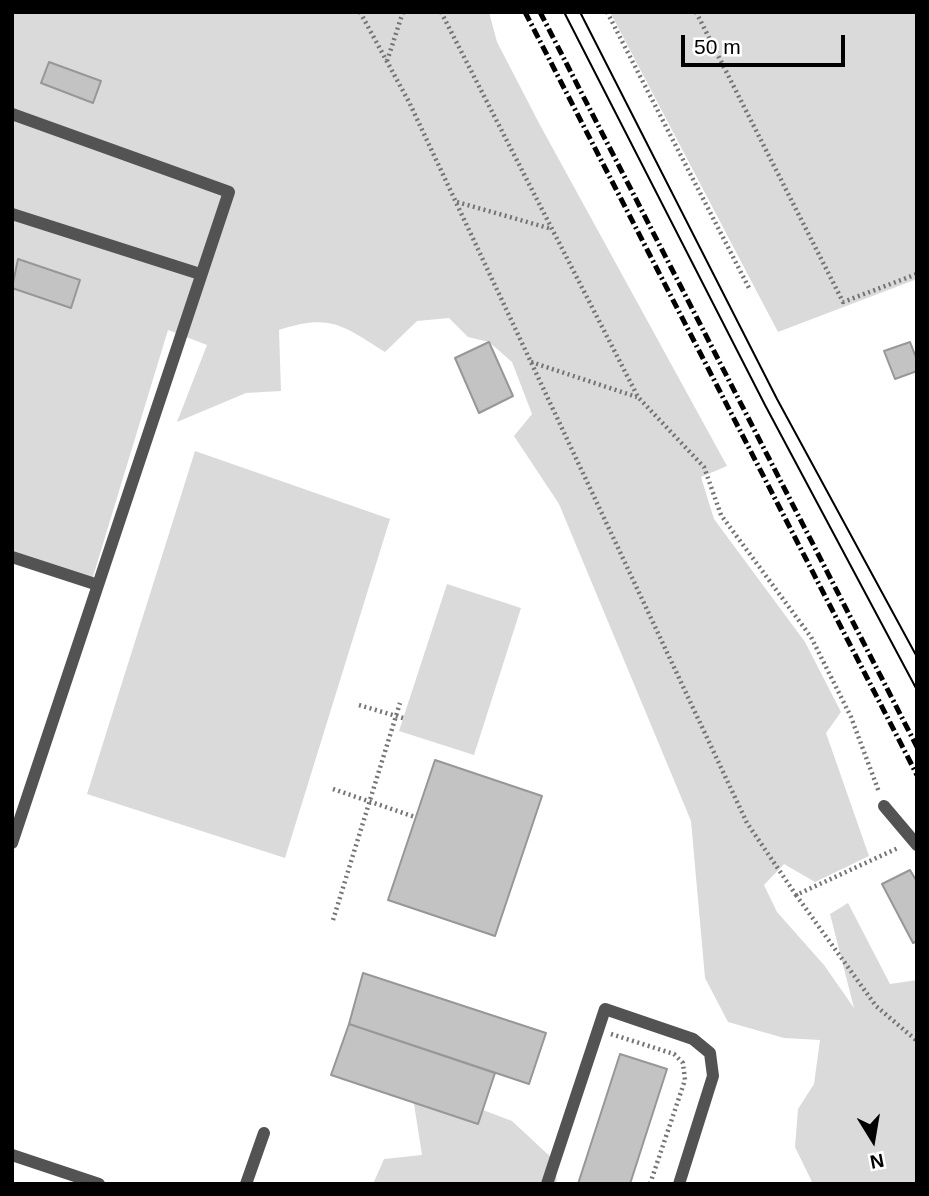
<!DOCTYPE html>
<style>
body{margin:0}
#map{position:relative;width:929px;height:1196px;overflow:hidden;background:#fff;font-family:Helvetica,sans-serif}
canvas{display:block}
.frame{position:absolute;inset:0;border:14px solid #000;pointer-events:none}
.north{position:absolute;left:838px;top:1105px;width:70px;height:70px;-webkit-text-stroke:5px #fff;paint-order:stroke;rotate:169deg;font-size:19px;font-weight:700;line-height:28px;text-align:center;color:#000}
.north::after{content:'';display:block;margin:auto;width:24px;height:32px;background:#000;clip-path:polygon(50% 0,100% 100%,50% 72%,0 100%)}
.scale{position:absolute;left:681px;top:35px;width:164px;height:32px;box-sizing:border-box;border:4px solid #000;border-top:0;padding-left:9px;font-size:21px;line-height:24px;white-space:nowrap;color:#000;-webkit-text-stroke:5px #fff;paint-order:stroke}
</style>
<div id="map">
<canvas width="929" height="1196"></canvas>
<div class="frame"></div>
<div class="north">N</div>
<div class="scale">50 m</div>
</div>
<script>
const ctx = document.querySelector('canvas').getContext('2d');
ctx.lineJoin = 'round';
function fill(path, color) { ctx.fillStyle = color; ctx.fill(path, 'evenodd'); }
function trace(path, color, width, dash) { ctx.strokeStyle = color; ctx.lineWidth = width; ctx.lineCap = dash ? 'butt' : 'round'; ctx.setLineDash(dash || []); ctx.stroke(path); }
fill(new Path2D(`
 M12,12H489L497,42L540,125L727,466L701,477L714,519L805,642L841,712L826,733L869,856L815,882L784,864L764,885L777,912L824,965L854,1008L830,914L848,903L890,984L917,980V1184H813L795,1147L798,1109L814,1084L820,1040L784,1038L728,1022L705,978L691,821L559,504L514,436L532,414L512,362L489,342L468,337L449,318L417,321L385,352C343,326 331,313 279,330L281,391L246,393L177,422L207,345L168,330L92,580L12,552Z
 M610,12H917V279L778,332Z
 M195,451L390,519L285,858L87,794Z
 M447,584L521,608L474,755L399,731Z
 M427,1088L463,1089L483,1110L512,1121L555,1161L557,1184H373L384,1159L422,1155L414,1104Z`), '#dadada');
const building = new Path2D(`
 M49,62L101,81L93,103L41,83Z
 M18,259L80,280L71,308L12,288Z
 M489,342L513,396L479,413L455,358Z
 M910,342L917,360V371L895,379L884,351Z
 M435,760L542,796L495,936L388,900Z
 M910,870L917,882V941L913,943L882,884Z
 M363,973L546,1033L529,1084L349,1024Z
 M349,1024L495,1073L478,1124L331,1075Z
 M620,1054L667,1069L630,1184H578Z`);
fill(building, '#c3c3c3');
trace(building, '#979797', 2);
trace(new Path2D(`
 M360,12L409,102L747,823L796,895L898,848
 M441,12L638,397L704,467L721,515L811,637L851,717L879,792
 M607,12L749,288
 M696,12L843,302L917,274
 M387,61L403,12
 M457,202L552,229
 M531,362L637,397
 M359,705L403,718
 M333,789L415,817
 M796,895L876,1006L917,1041
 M333,920L400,703
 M611,1034L674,1054L683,1063L685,1080L650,1184`), '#757575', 4.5, [2, 3.5]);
trace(new Path2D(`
 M12,114L229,192L12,843
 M12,214L200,274
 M12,557L98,585
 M884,806L917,845
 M12,1155L99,1184
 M246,1184L264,1133
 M547,1184L605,1009L693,1039L710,1053L713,1076L679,1184`), '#535353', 12);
trace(new Path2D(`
 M564,12L765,405L917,690
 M580,12L777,399L917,657`), '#000', 2);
trace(new Path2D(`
 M525,12L917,775
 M540,12L917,747`), '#000', 5, [10, 3.5, 2, 3.5]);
</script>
